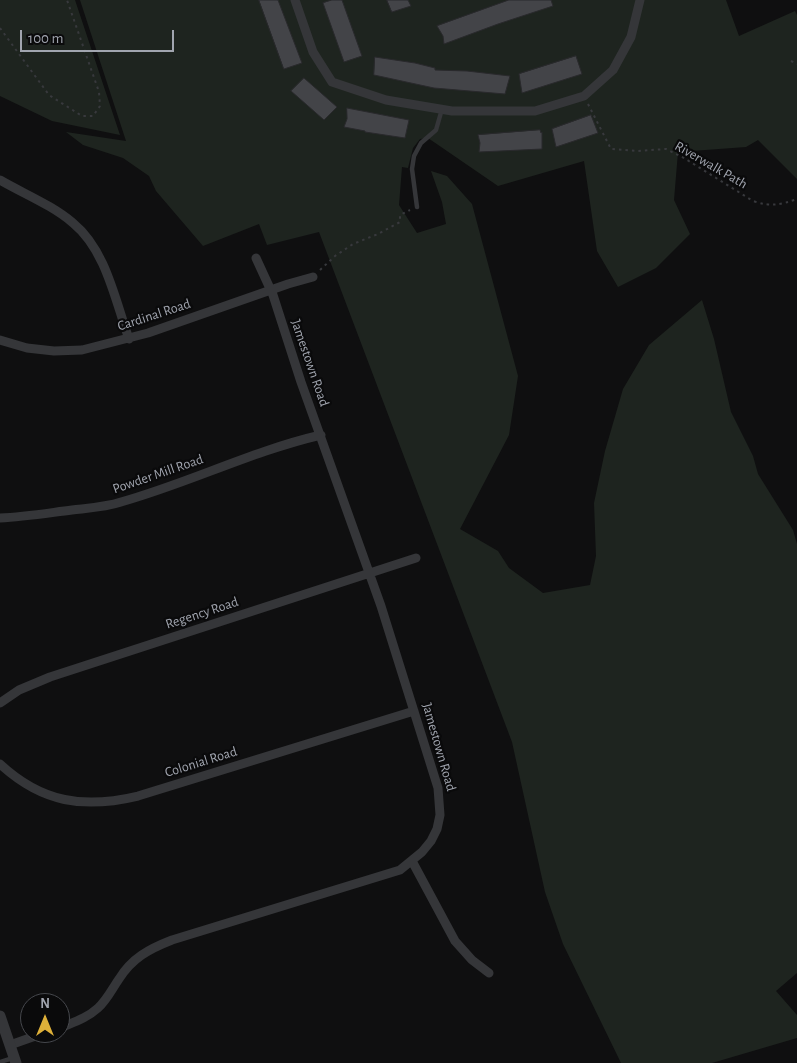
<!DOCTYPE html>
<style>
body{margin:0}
#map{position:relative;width:797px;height:1063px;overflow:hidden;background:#0f0f10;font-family:"Alegreya Sans",sans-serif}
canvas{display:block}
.north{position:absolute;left:20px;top:993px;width:50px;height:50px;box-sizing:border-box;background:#0a0a0b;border:1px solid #46484d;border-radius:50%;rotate:0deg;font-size:14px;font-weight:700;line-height:20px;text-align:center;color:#a1a5af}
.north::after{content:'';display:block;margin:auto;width:18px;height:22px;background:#deb039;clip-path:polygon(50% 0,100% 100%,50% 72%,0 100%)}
.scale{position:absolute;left:20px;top:30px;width:154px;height:22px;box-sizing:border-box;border:2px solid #a1a5af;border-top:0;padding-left:6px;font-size:15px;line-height:18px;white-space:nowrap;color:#a1a5af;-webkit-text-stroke:4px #0a0a0b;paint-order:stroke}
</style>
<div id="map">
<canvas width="797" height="1063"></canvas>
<div class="north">N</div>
<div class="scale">100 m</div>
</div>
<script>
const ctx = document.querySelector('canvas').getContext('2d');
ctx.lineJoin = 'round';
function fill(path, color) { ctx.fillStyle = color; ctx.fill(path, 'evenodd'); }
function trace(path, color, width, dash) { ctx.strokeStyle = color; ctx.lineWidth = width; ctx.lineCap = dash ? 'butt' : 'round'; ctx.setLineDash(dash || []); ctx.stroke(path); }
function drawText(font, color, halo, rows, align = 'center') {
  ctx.font = font + ' "Alegreya Sans",sans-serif'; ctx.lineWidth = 4.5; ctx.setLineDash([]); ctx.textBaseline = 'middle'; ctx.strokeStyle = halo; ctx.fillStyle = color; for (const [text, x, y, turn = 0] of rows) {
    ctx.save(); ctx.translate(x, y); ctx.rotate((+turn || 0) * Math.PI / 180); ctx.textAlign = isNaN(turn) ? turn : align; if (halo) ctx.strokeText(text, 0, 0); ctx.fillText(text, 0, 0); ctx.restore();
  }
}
fill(new Path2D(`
 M0,0H75L120,135L52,121L0,96Z
 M80,0H726L739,36L795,11L797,15V179L758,140L746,147L678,152L674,200L690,234L656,268L618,287L597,251L584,161L498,186L428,138L420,139L413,148L408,168L402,167L399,205L417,233L446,224L442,202L431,171L447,176L472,204L518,376L509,435L460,529L498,551L509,568L543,593L590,585L596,556L594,503L605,451L623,389L649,345L702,300L714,339L731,412L753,456L758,474L793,530L797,544V973L776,991L797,1015V1038L712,1063H621L563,944L545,892L512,742L319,232L267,245L259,224L203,246L156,191L149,176L123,158L83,145L66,132L126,141Z`), '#1e241f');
const building = new Path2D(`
 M259,0H278L302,63L284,69Z
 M332,0H342L362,56L344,62L323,3Z
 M387,0H408L411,6L392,12Z
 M509,0H551L553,6L498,24L444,44L443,36L437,26Z
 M576,56L582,74L522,93L519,74Z
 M375,57L415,63L435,68V70L467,71L510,76L505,94L434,88L374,75Z
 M304,78L337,107L324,120L291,91Z
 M347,108L409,120L405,138L365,132V131L344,127L347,119Z
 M591,115L598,133L556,147L552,129Z
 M540,130L541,133L542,132V149L479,152L480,143L478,135Z`);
fill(building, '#434448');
trace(building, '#29292c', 1);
trace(new Path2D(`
 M0,28L49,95L82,116H93L100,106L99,92L67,0
 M791,61L797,64
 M588,104L611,149L638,151L666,149L684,158L753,201C771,207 780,205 797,199
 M320,270L335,256L353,244L378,234L400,222V215L410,210`), '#38393d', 2, [2.5, 4]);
trace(new Path2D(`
 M417,207L412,169L414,156L421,143L436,130L442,109
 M0,1062L13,1058`), '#353639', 4.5);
trace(new Path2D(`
 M295,0L313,52L332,82L386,100L452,111H535L584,96L613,70L631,37L640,0
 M0,180C24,194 52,205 73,223C106,250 115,300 129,339
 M0,340L27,348L54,351L82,350L148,333L288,284L313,277
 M0,518C24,517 48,513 72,510C89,508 106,507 121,502C189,483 252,451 321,435
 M0,703L19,690L50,677L416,558
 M0,764C42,803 84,809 138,796L414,711
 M412,861L455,941L472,960L489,973
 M60,1028C74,1022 87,1018 98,1008C107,1000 112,989 119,979C132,958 149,949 172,940L400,870L422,852L431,841L437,829L440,815L438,788L381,606L301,382L273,295L256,258
 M10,1045L44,1033`), '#353639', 9);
trace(new Path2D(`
 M0,1016L16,1063`), '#353639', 11);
drawText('14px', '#a1a5af', '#0a0a0b', [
 ["Riverwalk Path",711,165,30],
 ["Cardinal Road",154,315,-18],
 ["Jamestown Road",310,363,71],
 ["Powder Mill Road",158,474,-19],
 ["Regency Road",202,613,-18],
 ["Jamestown Road",439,747,74],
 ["Colonial Road",201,762,-17]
]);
</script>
